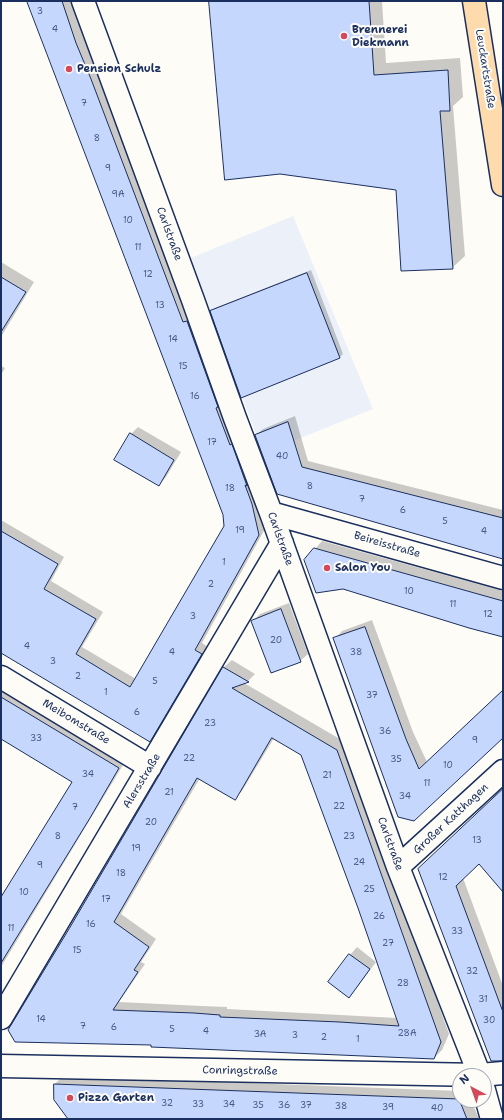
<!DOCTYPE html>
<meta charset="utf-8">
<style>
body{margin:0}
#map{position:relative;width:504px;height:1120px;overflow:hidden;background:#fdfcf7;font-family:"Shantell Sans",sans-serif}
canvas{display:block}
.frame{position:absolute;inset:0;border:2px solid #1b2f5e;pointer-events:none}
.north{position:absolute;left:452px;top:1068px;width:40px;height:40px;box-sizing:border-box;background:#fdfcf7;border:1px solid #a3aaba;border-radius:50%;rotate:319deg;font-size:11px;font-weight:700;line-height:16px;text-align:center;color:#1b2f5e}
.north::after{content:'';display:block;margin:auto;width:14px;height:18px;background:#d1495b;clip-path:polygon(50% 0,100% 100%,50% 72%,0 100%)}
</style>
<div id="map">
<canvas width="504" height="1120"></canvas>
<div class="frame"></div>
<div class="north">N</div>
</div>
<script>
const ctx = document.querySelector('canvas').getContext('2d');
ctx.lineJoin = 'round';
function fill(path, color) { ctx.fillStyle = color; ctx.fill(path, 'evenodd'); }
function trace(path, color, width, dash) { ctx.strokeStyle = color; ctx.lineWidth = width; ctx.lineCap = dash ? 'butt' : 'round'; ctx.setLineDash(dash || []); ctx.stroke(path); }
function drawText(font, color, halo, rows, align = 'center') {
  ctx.font = font + ' "Shantell Sans",sans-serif'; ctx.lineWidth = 4; ctx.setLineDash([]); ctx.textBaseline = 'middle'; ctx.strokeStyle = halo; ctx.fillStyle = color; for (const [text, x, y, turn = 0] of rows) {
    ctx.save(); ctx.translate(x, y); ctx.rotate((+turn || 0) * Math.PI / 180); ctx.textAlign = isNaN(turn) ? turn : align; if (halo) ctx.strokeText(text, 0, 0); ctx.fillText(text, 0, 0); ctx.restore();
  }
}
fill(new Path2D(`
 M293,216L373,409L263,453L191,258Z`), '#ecf1f9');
fill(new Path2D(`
 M29,1H71L98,72L266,527L202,643L208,647L157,734L150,741L1,652V520L64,557L51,581L103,612L82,647L136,679L225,526L224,515Z
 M210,1H382L386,63L460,58L463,97L453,106L465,256L452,268L397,189Z
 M1,262L34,282L1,337Z
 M311,270L343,354L340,357L242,396L211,312L215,308Z
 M1,366L5,368L1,375Z
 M295,416L308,461L503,510V558L278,494L256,435L263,429Z
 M138,427L181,452L166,477L159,485L131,434Z
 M322,541L503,591V636L315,549Z
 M289,603L308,654L300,661L253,621L260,614Z
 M372,620L413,732L427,762L503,690V736L414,820L335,639L342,631Z
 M232,660L255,674L248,681L244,683L345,742L449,1034L442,1050L434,1058L152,1044L15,1041L173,756L224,667ZM274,738L302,755L359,908L397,1018L227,1009V1007L202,1006L119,1002L145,964L141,962L156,939L121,914L200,778L234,799L242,791Z
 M1,686L126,760L1,967V900L73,781L1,738Z
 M503,789V892L479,863L463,878L503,986V1055L419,869Z
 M357,947L376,962L356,989L349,996L350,955Z
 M63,1076L460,1091V1100H471L479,1119H69L55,1084Z`), '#0003');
const building = new Path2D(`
 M27,1H62L76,43L91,79L183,322L187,321L218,407L216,408L230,445L232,444L247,486L245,485L252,504L259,535L195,650L202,654L150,742L1,653V531L58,564L44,589L96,619L76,654L130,687L224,526L223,515Z
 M209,1H369L374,75L448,70L450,111H440L453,269L401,271L396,190L280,174L225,180Z
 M307,273L340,358L241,398L210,311Z
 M1,277L26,292L1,332Z
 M288,422L302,467L503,518V559L277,494L255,435Z
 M130,433L174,460L159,486L114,460Z
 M314,548L503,601V637L469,628L343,589L316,593L304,560Z
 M281,609L301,662L271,673L251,621Z
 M365,627L406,739L419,769L503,690V738L414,821L398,817L333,638Z
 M223,667L249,682L232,688L337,750L441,1042L434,1059L151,1047V1045L15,1042L8,1030L69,929ZM272,738L301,755L358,908L399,1026L340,1022L220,1017V1015L194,1013L113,1010L138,972L134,970L149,947L114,922L197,778L235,800Z
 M1,697L119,768L90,818L1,963V897L72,782L1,739Z
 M503,789V892L479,864L456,886L503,1012V1061H491L418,869Z
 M349,954L370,969L349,998L328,982Z
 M54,1084L459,1099L467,1119H68L54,1100Z`);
fill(building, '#c6d7fd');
trace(building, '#1b2f5e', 1);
const minor = new Path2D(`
 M83,1L193,300L235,418L271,513L398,867L480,1076
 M271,513L503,578
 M1,677L150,767
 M398,867L503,771
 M1,1018L282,543
 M1,1066L480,1075L503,1073
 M484,1090L492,1119`);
const major = new Path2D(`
 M474,1L503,185`);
trace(minor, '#1b2f5e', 25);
trace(major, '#1b2f5e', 25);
trace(minor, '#fdfcf7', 22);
trace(major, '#fedbac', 22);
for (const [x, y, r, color] of [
 [344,36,4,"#d1495b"],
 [69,69,4,"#d1495b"],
 [327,568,4,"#d1495b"],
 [70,1098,4,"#d1495b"]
]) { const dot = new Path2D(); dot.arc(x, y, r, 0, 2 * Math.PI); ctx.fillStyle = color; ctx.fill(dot); trace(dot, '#fdfcf7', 1.5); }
drawText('9px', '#465986', null, [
 ["3",40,12],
 ["4",55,30],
 ["7",84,104],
 ["8",97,139],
 ["9",108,169],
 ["9A",118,195],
 ["10",128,221],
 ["11",138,248],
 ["12",148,275],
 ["13",160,306],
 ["14",173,340],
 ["15",183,367],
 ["16",195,397],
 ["17",212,443],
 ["40",282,457],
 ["8",310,487],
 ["18",230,489],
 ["7",362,500],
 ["6",403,511],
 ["5",445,522],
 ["19",240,531],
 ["4",484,532],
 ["1",224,563],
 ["2",211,585],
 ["10",409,592],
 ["11",453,605],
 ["12",488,615],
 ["3",193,617],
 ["20",276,641],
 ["4",27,647],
 ["4",172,653],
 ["38",356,653],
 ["3",53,662],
 ["2",78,677],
 ["5",155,682],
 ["1",106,693],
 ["37",372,696],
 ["6",137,713],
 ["23",210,724],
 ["36",385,732],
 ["33",36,739],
 ["9",475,741],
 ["22",189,759],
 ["35",396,760],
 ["10",448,766],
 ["34",88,775],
 ["21",327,776],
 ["11",427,784],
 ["21",169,793],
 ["34",405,797],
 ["22",339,807],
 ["7",75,808],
 ["20",151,823],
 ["8",58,837],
 ["23",349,837],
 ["13",477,841],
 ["19",136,849],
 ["24",359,863],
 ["9",40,866],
 ["18",121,874],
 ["12",443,878],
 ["25",369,890],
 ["10",24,893],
 ["17",106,900],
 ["26",379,917],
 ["16",91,925],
 ["11",11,929],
 ["33",457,932],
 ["27",388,944],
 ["15",77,951],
 ["32",472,972],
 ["28",403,984],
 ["31",483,1000],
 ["14",41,1020],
 ["30",489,1021],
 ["7",83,1027],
 ["6",114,1028],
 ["5",172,1030],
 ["4",206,1032],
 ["28A",407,1034],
 ["3A",260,1035],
 ["3",295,1036],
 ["2",324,1038],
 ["1",358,1040],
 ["32",167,1104],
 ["33",198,1105],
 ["34",229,1105],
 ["35",258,1106],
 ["36",284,1106],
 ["37",306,1106],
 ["38",341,1107],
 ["39",388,1108],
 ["40",437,1109]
]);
drawText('bold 11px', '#1b2f5e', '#fdfcf7', [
 ["Brennerei",352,30],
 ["Diekmann",352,43],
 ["Pension Schulz",77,69],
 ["Salon You",335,568],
 ["Pizza Garten",78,1098]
], 'left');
drawText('11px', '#1b2f5e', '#fdfcf7', [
 ["Leuckartstraße",485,69,81],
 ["Carlstraße",169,234,70],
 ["Carlstraße",280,539,70],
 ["Beireisstraße",387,545,16],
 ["Meibomstraße",76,722,31],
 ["Alersstraße",142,781,-59],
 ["Großer Katthagen",451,819,-43],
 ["Carlstraße",390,844,70],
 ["Conringstraße",240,1071,1]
]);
</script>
